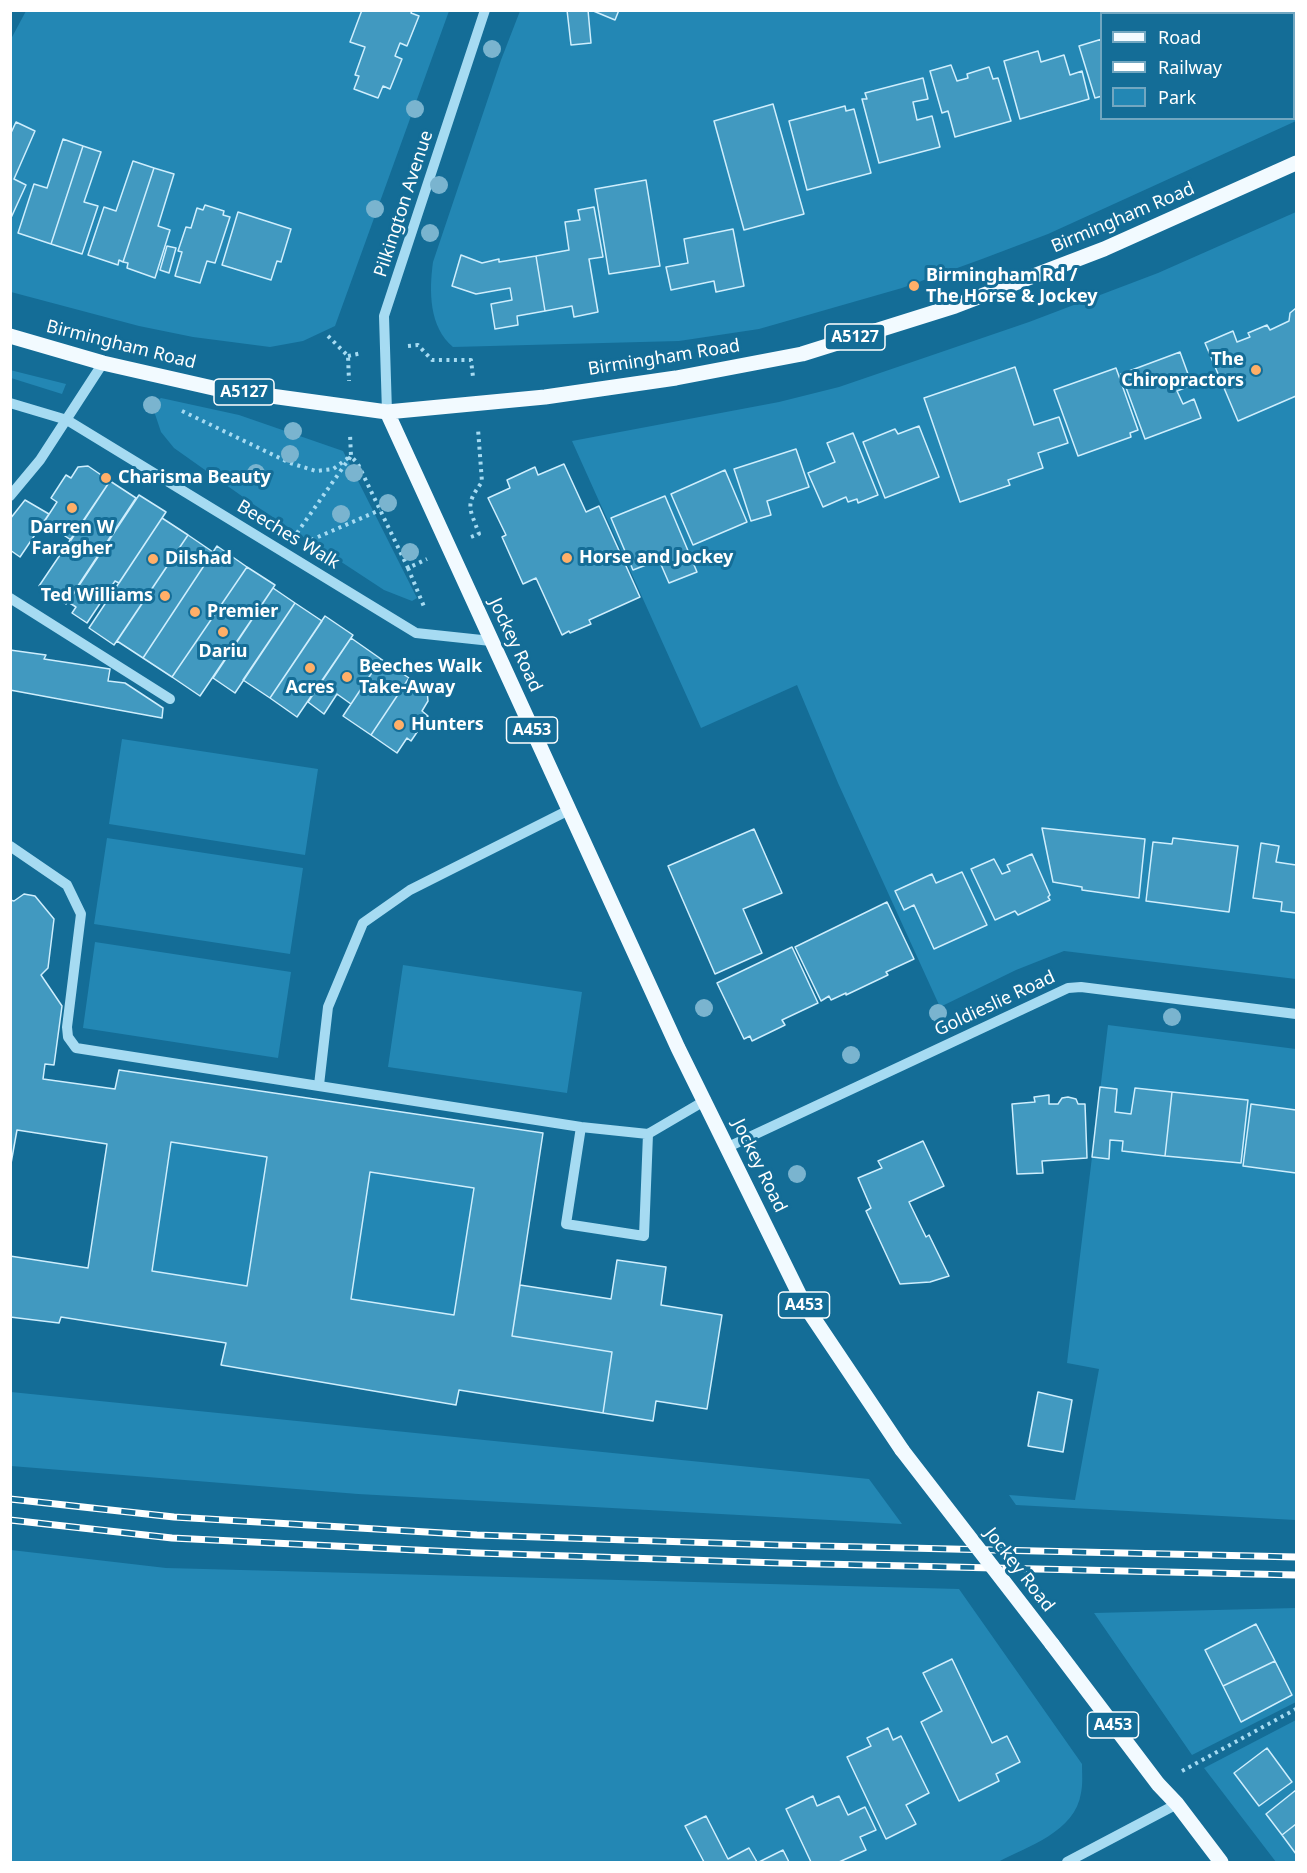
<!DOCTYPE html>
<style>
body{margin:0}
#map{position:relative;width:1307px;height:1873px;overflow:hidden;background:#146d97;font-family:"Noto Sans",sans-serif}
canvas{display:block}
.frame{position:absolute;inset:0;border:12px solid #fff;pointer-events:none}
.legend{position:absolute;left:1100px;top:12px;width:195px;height:108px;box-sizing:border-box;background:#146d97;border:2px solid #72a7c1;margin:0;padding:8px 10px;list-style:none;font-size:18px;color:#fff}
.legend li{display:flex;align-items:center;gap:12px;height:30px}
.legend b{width:30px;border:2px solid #72a7c1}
</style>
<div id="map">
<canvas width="1307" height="1873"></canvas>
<div class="frame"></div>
<ul class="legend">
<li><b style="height:8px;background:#f2faff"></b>Road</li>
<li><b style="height:8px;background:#fff"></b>Railway</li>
<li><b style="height:16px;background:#2387b4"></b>Park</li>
</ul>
</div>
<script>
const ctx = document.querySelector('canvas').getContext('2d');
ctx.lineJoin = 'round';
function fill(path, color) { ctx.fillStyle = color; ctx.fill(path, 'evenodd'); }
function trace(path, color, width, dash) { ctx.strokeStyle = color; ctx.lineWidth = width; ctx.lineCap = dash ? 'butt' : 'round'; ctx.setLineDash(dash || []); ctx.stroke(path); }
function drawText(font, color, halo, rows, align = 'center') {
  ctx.font = font + ' "Noto Sans",sans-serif'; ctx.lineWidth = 6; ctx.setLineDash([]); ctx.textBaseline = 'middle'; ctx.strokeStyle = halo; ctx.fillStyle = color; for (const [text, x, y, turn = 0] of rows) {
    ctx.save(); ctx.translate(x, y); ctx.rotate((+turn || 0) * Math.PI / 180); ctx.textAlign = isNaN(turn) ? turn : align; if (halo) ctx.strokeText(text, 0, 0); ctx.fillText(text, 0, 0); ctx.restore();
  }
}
fill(new Path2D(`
 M26,11H449L335,326L303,341L270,347L193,337L139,326L11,292V39Z
 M520,11H1296V121L1048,234L982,259L902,288L759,329L679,341L453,347C429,327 429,291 433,262L501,60ZM1102,14H1294V118H1102Z
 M1296,212V979L1064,951L1016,970L940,1007L838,783L797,685L701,728L572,441L779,402L839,387L1029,322L1158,273Z
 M10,370L66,384L62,394L11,378Z
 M161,398L239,415L343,451L417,598L412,601L384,590L253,504L174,448L161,432L154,411L155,402Z
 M122,739L318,769L305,855L109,824Z
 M107,838L303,868L290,954L94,924Z
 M95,942L291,972L278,1058L83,1028Z
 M403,965L582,992L567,1093L388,1067Z
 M1108,1025L1296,1049V1520L1016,1505L1009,1495L1075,1500L1099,1369L1067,1363Z
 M171,1142L267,1157L247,1286L152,1271Z
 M370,1172L474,1188L454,1315L351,1299Z
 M11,1392L869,1479L902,1524L358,1494L11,1466Z
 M11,1550L166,1568L959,1589L1082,1764C1082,1774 1083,1784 1081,1793C1075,1832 1028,1846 998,1862H11Z
 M1296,1608V1702L1192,1755L1094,1613Z
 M1296,1720V1862H1276L1204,1768Z`), '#2387b4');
const building = new Path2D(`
 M362,10H412L411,13L419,16L407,46L400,43L395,56L402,59L390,89L383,86L378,98L354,89L359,76L355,75L365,47L350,42Z
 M567,10H588L591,43L571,45Z
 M591,10H619L615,20Z
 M1217,10H1294L1296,15V66L1294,67V14H1218Z
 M1102,39V96L1095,98L1079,46Z
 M1038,51L1041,62L1064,55L1070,75L1082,71L1089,99L1020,119L1004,61Z
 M951,65L957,81L968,78L967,74L989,67L993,79L998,78L1011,121L955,137L948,111L942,113L930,71Z
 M923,78L928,99L913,102L917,120L932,116L940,147L879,163L862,99H867L865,93Z
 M773,104L804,214L744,230L714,121Z
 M845,106L846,111L854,109L871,173L807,190L789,121Z
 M16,122L35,131L14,179L26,185L10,220V135Z
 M63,139L83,146L51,244L18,233L34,184L47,188Z
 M83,146L101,152L84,202L98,206L82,254L51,244Z
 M133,161L154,168L123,262L119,260L118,265L88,255L104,207L116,211Z
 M154,168L174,174L158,226L170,230L155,278L127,268L128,263L123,262Z
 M646,180L660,266L609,274L595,189Z
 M205,205L224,211L223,215L230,217L215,263L207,261L200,283L175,276L182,252L178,251L186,227L191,228L197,208L203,210Z
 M594,207L603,257L589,259L598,312L574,317L572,306L545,311L536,256L569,250L565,222L580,220L578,210Z
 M238,212L291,229L281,262L277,261L271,280L222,265Z
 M733,229L744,286L716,292L714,281L671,290L666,267L688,263L684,239Z
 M167,246L176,248L169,273L160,270Z
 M461,255L482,263L499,259V262L536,256L545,311L517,316L518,325L495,329L491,304L512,300L510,288L476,294L452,286Z
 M1296,308V396L1238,421L1205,343L1233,331L1237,342L1250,337L1248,333L1267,325L1270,330L1289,321L1290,313Z
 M1180,352L1192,385L1177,391L1183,404L1194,399L1201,418L1145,439L1121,374Z
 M1015,367L1034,425L1059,417L1068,443L1038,453L1043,468L1008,480L1010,485L960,502L924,398Z
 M1116,368L1138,430L1130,433L1131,437L1078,456L1054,390Z
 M919,426L939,477L885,498L863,442L895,429L898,434Z
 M853,433L878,495L858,503L857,499L848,502L846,497L823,507L808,473L835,462L827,443Z
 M796,449L809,487L767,501L771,515L751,521L734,469Z
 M564,464L586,512L599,506L640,597L589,620L591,624L570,633L569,631L562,635L536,578L523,584L502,537L506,535L488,498L510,488L507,480L535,467L538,475Z
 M88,466L110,481L71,540L44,522L57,502L51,498L66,475L71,478L78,467Z
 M725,470L747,522L693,545L671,494Z
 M110,481L136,498L66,604L39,586Z
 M139,495L166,512L119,583L115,581L87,623L72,613L76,607L68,602Z
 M665,496L697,572L669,583L659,560L633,570L611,518Z
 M25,500L49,514L20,557L10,550V519Z
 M162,518L188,535L114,645L89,628Z
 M188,535L213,552L143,658L117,641Z
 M217,546L247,567L172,677L143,658Z
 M247,567L275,585L200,696L172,677Z
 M273,588L295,603L235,693L213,678Z
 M295,603L322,621L270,698L243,680Z
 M325,616L353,635L297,717L270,698Z
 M351,638L381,659L351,704L337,694L324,714L308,702Z
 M10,650L46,655L44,659L110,669L108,681L125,683L163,708L162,718L10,690Z
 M381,659L409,678L371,735L343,716Z
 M409,678L427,690L428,701L422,711L428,716L411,741L407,738L397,753L371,735Z
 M1042,828L1145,839L1139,898L1082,890V887L1053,882Z
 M754,829L782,893L743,909L762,953L715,974L668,866Z
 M1173,838L1238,846L1229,912L1146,901L1153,842L1172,844Z
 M1261,843L1279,846L1276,862L1296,865V913L1281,911L1282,902L1253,898Z
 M1032,854L1050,895L1048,897L1050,900L1018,915L1015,911L995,920L971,869L994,859L1002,874L1010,871L1007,865Z
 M962,872L987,925L934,949L914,905L904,910L895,891L932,874L936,883Z
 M24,894L35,896L54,919L48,968L41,975L62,1006L54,1065L45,1064L43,1079L115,1089L119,1070L543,1133L512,1336L612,1352L603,1413L459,1390L456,1405L221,1365L226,1343L61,1317L59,1323L10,1317V1256L88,1268L107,1144L17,1130L10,1169V900L14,901ZM171,1142L267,1157L247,1286L152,1271ZM370,1172L474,1188L454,1315L351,1299Z
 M887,902L914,959L886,972L888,975L846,995V993L831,1000L829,996L821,1001L795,947Z
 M792,947L818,1003L782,1020L785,1025L752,1041L750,1036L744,1039L717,983Z
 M1100,1087L1117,1089L1115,1112L1131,1114L1135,1088L1172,1092L1165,1156L1122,1151L1123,1141L1110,1140L1109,1159L1092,1157Z
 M1172,1092L1248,1100L1241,1163L1165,1156Z
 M1049,1095V1104H1058L1062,1098L1068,1097L1076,1099L1078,1104H1085L1087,1158L1042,1161L1043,1173L1017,1174L1012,1104L1035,1102L1034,1097Z
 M1251,1104L1296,1110V1173L1243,1166Z
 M923,1141L944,1186L909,1202L926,1237L929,1235L949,1276L930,1282L900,1284L866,1211L871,1208L858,1178L882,1168L878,1161Z
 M617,1260L666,1267L661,1305L722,1315L707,1409L656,1401L653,1421L603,1413L612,1352L512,1336L520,1285L611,1299Z
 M1038,1392L1072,1400L1063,1452L1028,1446Z
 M1256,1624L1275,1661L1223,1686L1205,1650Z
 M952,1659L992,1743L1007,1736L1020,1762L996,1774L999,1781L959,1801L921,1722L942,1711L923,1673Z
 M1275,1661L1292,1695L1241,1722L1223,1686Z
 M888,1728L893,1740L901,1736L929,1793L906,1805L916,1824L886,1839L847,1757L871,1746L867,1738Z
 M1267,1748L1292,1782L1259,1806L1234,1773Z
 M1296,1790V1824L1282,1835L1266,1814Z
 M813,1796L817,1806L839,1796L848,1815L865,1807L876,1830L860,1837L866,1850L839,1862H811L786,1809Z
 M706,1816L728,1859L749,1848L757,1862H704L685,1826Z
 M1296,1824V1854L1282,1835Z
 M783,1850L789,1862H759Z`);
fill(building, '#4199c0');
trace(building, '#ceeefd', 1.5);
trace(new Path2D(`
 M328,336L348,356L349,381
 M408,346L418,345L432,360H471L473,377
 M348,356L362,353
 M182,411L290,463L316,471L333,469L351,456L350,434
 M297,533L351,456L358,464L408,568L427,559
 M471,537L479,534C470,508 464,506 482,482L478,429
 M311,540L380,510
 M408,568L425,609
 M1182,1771L1296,1709`), '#a6dbf2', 4, [3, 4.5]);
trace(new Path2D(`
 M10,403L67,420L416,633L491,641
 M387,412L384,316L485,10
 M10,496L40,460L103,363
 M10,598L170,699
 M10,846L67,885L81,914L67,1027L68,1037L76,1048L581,1127L648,1134L706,1100
 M319,1085L328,1007L363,923L410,890L569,810
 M581,1127L566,1224L644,1236L648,1134
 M728,1147L1068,988L1081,987L1296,1014
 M1067,1862L1177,1804`), '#a6dbf2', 10);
trace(new Path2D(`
 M10,336L103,363L213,388L387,412L545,397L676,378L802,354L955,306L1104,249L1296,163
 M387,412L678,1048L804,1304L902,1450
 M1052,1644L1158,1784L1177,1804L1221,1862`), '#f2faff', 15);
const rail = new Path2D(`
 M10,1499L174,1517L477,1535L778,1545L1296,1557
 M10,1520L172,1538L477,1553L779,1563L1296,1575`);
trace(rail, '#fff', 7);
trace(rail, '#146d97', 4.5, [14]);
trace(new Path2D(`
 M902,1450L1052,1644`), '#f2faff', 15);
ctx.fillStyle = '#7ab4cf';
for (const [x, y] of [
 [492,49],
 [415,109],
 [439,185],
 [375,209],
 [430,233],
 [152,405],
 [293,431],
 [290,454],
 [256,473],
 [354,473],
 [388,503],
 [341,514],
 [410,552],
 [704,1008],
 [938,1013],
 [1172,1017],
 [851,1055],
 [797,1174]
]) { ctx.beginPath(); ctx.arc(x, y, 9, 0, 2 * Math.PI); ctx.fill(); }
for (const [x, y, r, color] of [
 [914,286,6,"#ffaf68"],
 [1256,370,6,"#ffaf68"],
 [106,478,6,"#ffaf68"],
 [72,508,6,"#ffaf68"],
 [567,558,6,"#ffaf68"],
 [153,559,6,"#ffaf68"],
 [165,596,6,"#ffaf68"],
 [195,612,6,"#ffaf68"],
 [223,632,6,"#ffaf68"],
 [310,668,6,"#ffaf68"],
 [347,677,6,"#ffaf68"],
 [399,725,6,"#ffaf68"]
]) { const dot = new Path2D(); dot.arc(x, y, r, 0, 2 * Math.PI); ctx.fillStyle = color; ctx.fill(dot); trace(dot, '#146d97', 2); }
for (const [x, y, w] of [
 [855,337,60],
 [244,392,60],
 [532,730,51],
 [804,1305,51],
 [1113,1725,51]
]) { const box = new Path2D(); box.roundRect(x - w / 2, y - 13, w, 26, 4.5); ctx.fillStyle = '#146d97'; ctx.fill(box); trace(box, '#fff', 1.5); }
drawText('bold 16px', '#fff', null, [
 ["A5127",855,337],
 ["A5127",244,392],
 ["A453",532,730],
 ["A453",804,1305],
 ["A453",1113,1725]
]);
drawText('18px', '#fff', '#146d97', [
 ["Pilkington Avenue",404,204,-72],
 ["Birmingham Road",1123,218,-23],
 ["Birmingham Road",121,345,14],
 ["Birmingham Road",664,358,-9],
 ["Beeches Walk",288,535,31],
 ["Jockey Road",515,645,65],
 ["Goldieslie Road",995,1004,-25],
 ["Jockey Road",759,1166,64],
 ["Jockey Road",1019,1570,52]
]);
drawText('bold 18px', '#fff', '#146d97', [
 ["Birmingham Rd /",926,276],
 ["The Horse & Jockey",926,297],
 ["The",1244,360,"right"],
 ["Chiropractors",1244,381,"right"],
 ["Charisma Beauty",118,478],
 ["Darren W",72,528,"center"],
 ["Faragher",72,549,"center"],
 ["Horse and Jockey",579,558],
 ["Dilshad",165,559],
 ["Ted Williams",153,596,"right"],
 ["Premier",207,612],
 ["Dariu",223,652,"center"],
 ["Beeches Walk",359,667],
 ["Take-Away",359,688],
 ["Acres",310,688,"center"],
 ["Hunters",411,725]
], 'left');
</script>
